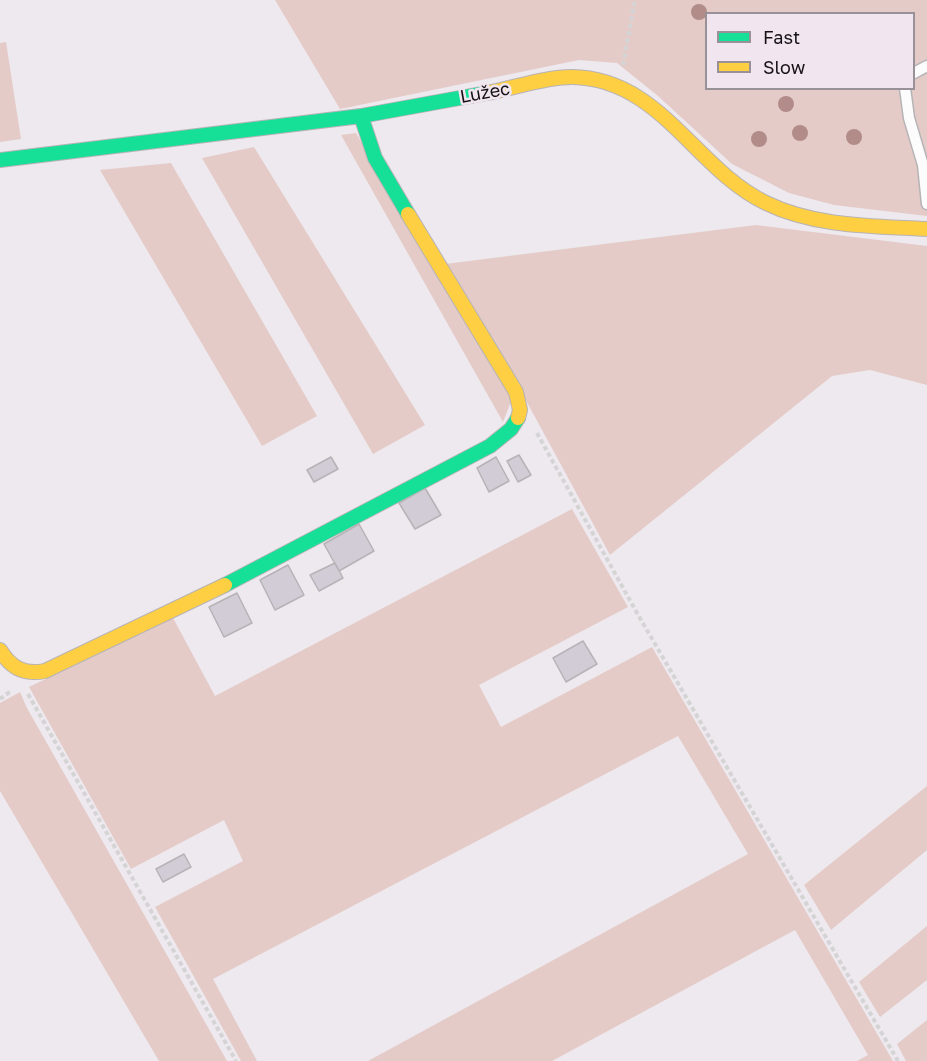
<!DOCTYPE html>
<meta charset="utf-8">
<style>
body{margin:0}
#map{position:relative;width:927px;height:1061px;overflow:hidden;background:#eee9ee;font-family:"Golos Text",sans-serif}
canvas{display:block}
.legend{position:absolute;left:705px;top:12px;width:210px;height:78px;box-sizing:border-box;background:#f1e6ef;border:2px solid #999198;margin:0;padding:8px 10px;list-style:none;font-size:18px;color:#151115}
.legend li{display:flex;align-items:center;gap:12px;height:30px}
.legend b{width:30px;border:2px solid #999198}
</style>
<div id="map">
<canvas width="927" height="1061"></canvas>
<ul class="legend">
<li><b style="height:8px;background:#16e098"></b>Fast</li>
<li><b style="height:8px;background:#ffcf43"></b>Slow</li>
</ul>
</div>
<script>
const ctx = document.querySelector('canvas').getContext('2d');
ctx.lineJoin = 'round';
function fill(path, color) { ctx.fillStyle = color; ctx.fill(path, 'evenodd'); }
function trace(path, color, width, dash) { ctx.strokeStyle = color; ctx.lineWidth = width; ctx.lineCap = dash ? 'butt' : 'round'; ctx.setLineDash(dash || []); ctx.stroke(path); }
function drawText(font, color, halo, rows, align = 'center') {
  ctx.font = font + ' "Golos Text",sans-serif'; ctx.lineWidth = 5; ctx.setLineDash([]); ctx.textBaseline = 'middle'; ctx.strokeStyle = halo; ctx.fillStyle = color; for (const [text, x, y, turn = 0] of rows) {
    ctx.save(); ctx.translate(x, y); ctx.rotate((+turn || 0) * Math.PI / 180); ctx.textAlign = isNaN(turn) ? turn : align; if (halo) ctx.strokeText(text, 0, 0); ctx.fillText(text, 0, 0); ctx.restore();
  }
}
fill(new Path2D(`
 M275,0H927V216L834,205L789,193L732,164L658,96L617,63L579,60L340,109ZM706,14H914V88H706Z
 M6,42L21,139L0,142V43Z
 M356,133L512,399L503,422L341,135Z
 M254,147L425,425L373,454L202,158Z
 M171,163L317,416L262,446L100,170Z
 M756,225L927,246V385L870,370L832,376L610,555L529,406L445,264Z
 M572,509L628,607L479,685L501,727L652,647L893,1061H857L868,1055L795,930L552,1061H368L748,854L678,736L213,979L257,1061H241L155,907L243,861L224,820L131,869L29,687L173,618L215,696Z
 M20,692L27,708L227,1061H159L0,791V703Z
 M927,786V850L831,930L804,885Z
 M927,926V980L880,1017L859,982Z
 M927,1020V1061H906L897,1044Z`), '#e4cbc8');
const building = new Path2D(`
 M519,455L531,475L518,482L507,461Z
 M331,457L338,469L314,482L307,470Z
 M496,457L509,481L489,492L477,468Z
 M425,488L441,515L415,529L399,503Z
 M359,524L374,551L339,571L324,544Z
 M335,563L343,578L319,591L310,575Z
 M288,565L304,595L275,610L260,580Z
 M237,593L252,623L224,637L209,607Z
 M583,641L597,664L566,682L553,658Z
 M184,854L191,867L163,882L156,869Z`);
fill(building, '#d1ccd6');
trace(building, '#b6b3b7', 1.5);
const lane = new Path2D(`
 M914,73L927,66
 M905,88L909,118L923,165L927,204`);
const fast = new Path2D(`
 M361,116L375,158L408,214
 M0,160L361,116L487,93
 M225,585L490,446L511,429L518,418`);
const slow = new Path2D(`
 M487,93C514,88 545,77 572,77C660,78 695,169 766,203C815,227 874,226 927,229
 M408,214L516,392L520,410L518,418
 M0,650C11,668 24,675 45,671L225,585`);
trace(lane, '#b6b3b6', 13);
trace(fast, '#b6b3b6', 16);
trace(slow, '#b6b3b6', 16);
trace(new Path2D(`
 M623,65L635,0
 M537,433L637,613L898,1061
 M28,694L236,1061
 M0,699L11,691`), '#d5d4d5', 4, [4.5, 3]);
trace(lane, '#fcfcfc', 10);
trace(fast, '#16e098', 14);
trace(slow, '#ffcf43', 14);
ctx.fillStyle = '#b18c88';
for (const [x, y] of [
 [699,12],
 [786,104],
 [800,133],
 [854,137],
 [759,139]
]) { ctx.beginPath(); ctx.arc(x, y, 8, 0, 2 * Math.PI); ctx.fill(); }
drawText('18px', '#151115', '#f1e6ef', [
 ["Lužec",485,93,-10]
]);
</script>
